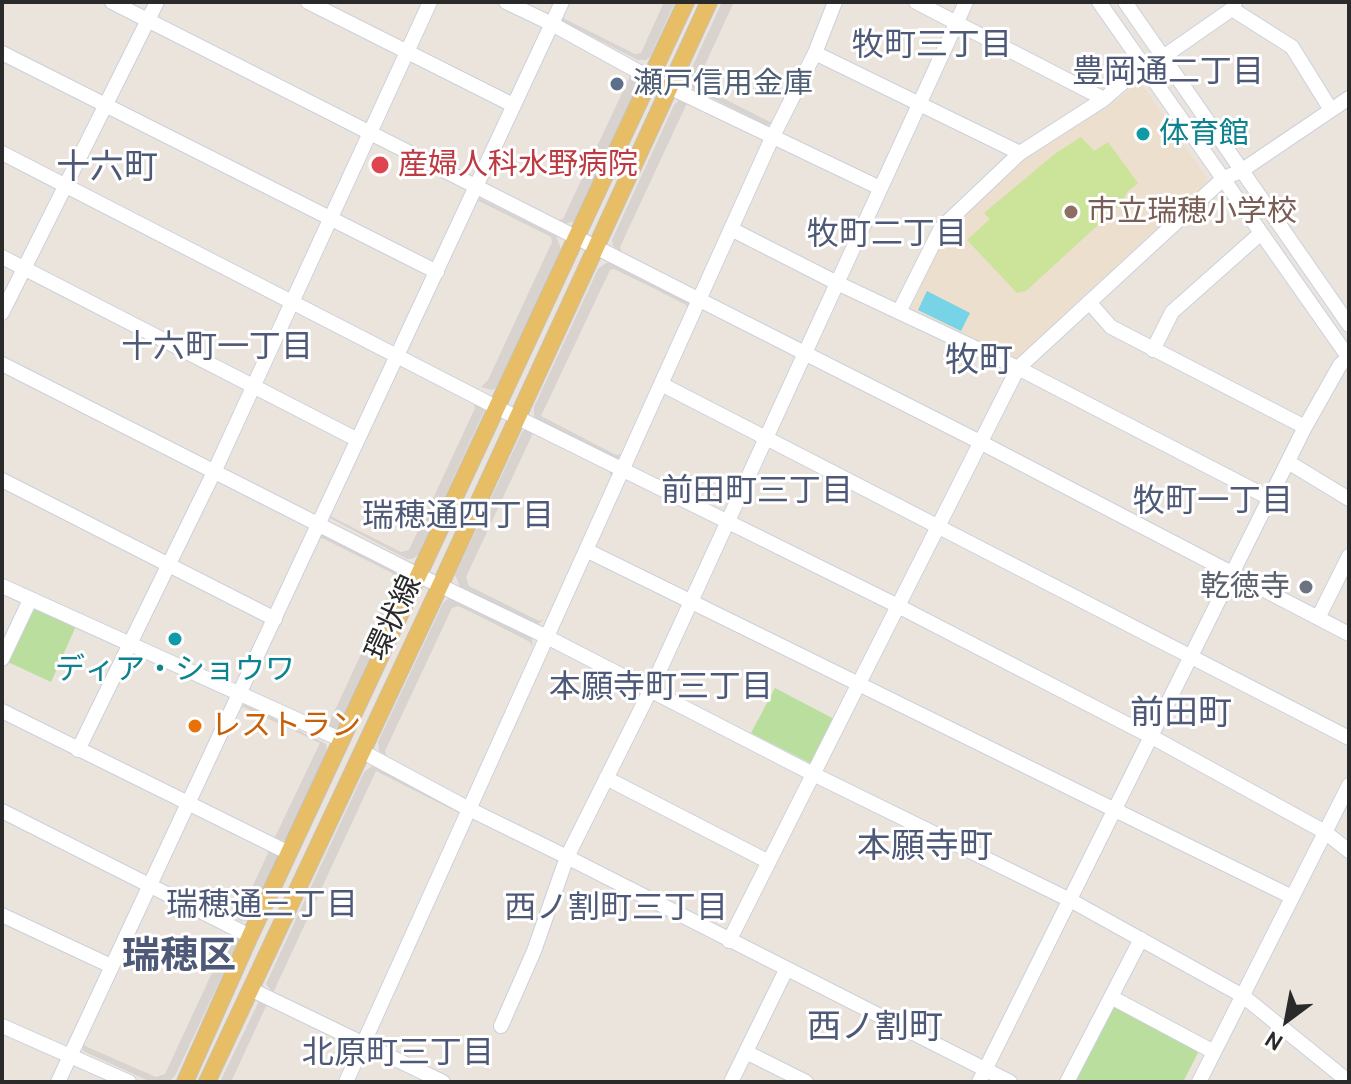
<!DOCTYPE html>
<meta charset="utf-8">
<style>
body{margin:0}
#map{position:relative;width:1351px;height:1084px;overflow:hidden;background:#ebe4dd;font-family:Cabin,sans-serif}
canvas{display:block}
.frame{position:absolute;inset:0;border:4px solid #2a2a2a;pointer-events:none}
.north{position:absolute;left:1247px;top:980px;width:80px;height:80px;-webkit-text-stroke:6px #fff;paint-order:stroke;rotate:212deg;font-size:22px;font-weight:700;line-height:32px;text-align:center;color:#2a2a2a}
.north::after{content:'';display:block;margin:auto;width:28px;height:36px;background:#2a2a2a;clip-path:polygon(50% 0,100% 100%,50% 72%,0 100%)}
</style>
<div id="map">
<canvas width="1351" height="1084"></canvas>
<div class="frame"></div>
<div class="north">N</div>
</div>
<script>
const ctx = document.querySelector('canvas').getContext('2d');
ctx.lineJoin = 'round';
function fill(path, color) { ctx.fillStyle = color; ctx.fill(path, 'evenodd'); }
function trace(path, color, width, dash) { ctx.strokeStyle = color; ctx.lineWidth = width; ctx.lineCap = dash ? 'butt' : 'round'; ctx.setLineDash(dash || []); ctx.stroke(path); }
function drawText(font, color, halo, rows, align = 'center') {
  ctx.font = font + ' Cabin,"Noto Sans JP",sans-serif'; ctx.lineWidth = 6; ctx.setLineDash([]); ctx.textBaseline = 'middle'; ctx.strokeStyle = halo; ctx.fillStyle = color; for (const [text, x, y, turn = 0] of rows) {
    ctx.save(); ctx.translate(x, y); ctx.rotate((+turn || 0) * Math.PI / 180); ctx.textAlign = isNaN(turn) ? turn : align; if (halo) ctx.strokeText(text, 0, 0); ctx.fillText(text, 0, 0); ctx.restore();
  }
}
fill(new Path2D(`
 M1136,85L1143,86L1207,178L1206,183L1063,315L1020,362L910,310L944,236L1022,157L1105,108Z`), '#ecdfcd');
fill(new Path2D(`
 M34,606L76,626L51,682L8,662Z
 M775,688L834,719L812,764L751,733Z
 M1115,999L1203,1043L1183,1082H1070Z`), '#b9de9d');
fill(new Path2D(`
 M1081,137L1094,151L1108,142L1138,183L1127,192L1122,203L1026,291L1017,293L967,240L990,219L984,213L1056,153Z`), '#cce49a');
fill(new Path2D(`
 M664,2H675L650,57L646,60H638L561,21V13L563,18L635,54L641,53Z
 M722,2H734L697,82L699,86L770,122L776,120L773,124L766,125L692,88L688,81V76Z
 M628,71L638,78V84L574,221L565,224L559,220L563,219L630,76Z
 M680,99L688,101L620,247L622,253L613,246L612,240L674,105Z
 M480,198L556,236L561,249L496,388L492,390L481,387L488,380L552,242L551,237L479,201L474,202Z
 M606,263H613L688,301L690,306L688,310L686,305L655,289L614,269L610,270L541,416L616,455L621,454L618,459H614L535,419L534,416V407L598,269Z
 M400,363L486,407L418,555L412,559H407L328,517L330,512L332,517L401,552L409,550L475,408L473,402L402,366L397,368Z
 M526,429L613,472L611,476L609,471L533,433L466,577L469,586L539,621L544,619L536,626L460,587L455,575L522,432Z
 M322,534L402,574L405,579L340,724L335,729L324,725L329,723L395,581L392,573L322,538L317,539Z
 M449,598L532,636V647L530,642L477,615L458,606L452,608L385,751L387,756L379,751L378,742L443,603Z
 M245,704L326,744L327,753L286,839L281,842L274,839L320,743L243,707L239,709Z
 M372,766L461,809V818L459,813L376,771L273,993L266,984L364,772Z
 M270,849L277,855V859L248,920L241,921L237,919Z
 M231,932L239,937L238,942L176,1074L172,1079L166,1082H151L83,1051V1041L85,1046L156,1077L165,1074Z
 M259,1001L268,1002L231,1082H220Z`), '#d8d3cf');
fill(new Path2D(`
 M927,291L970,313L961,331L918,310Z`), '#77d3e6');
const minor = new Path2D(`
 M112,2L980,442L1349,634
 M308,2L513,105
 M506,2L552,24L650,78L880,188
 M916,2L1104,99L1143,65
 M1099,2L1349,358
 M1125,2L1349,325
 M1232,9L1292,47L1331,110
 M2,53L437,272
 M815,53L1020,153
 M1163,57L1232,9L1235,2
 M2,153L496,407L898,606L1152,737L1325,832L1349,851
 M731,229L837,283L1018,368L1271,499
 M2,257L356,439
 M1089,302L1111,327L1305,427
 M899,312L941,228L1020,153L1104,99
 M2,313L157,2
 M1153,350L1172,312L1261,233
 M2,364L420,576L545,636L813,774L1070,900L1243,996L1349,1082
 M661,384L1349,738
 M1288,462L1349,499
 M2,480L275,619
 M586,550L1292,897
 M2,586L342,740
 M1318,618L1349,556
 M2,659L30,600
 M2,711L289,853
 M78,750L214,472L430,2
 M363,752L469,809L567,857L1010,1082
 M606,778L769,862
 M2,811L250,936
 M2,915L111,966
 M729,941L1018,368L1224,178L1241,171L1349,98
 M250,989L443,1082
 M1111,997L1214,1052
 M2,1026L129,1082
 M501,1026L534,951L567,857L650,691L966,2
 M746,1052L806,1082
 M58,1082L562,2
 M346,1082L772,138L815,53L835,2
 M731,1082L786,970
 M979,1082L1305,427L1340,365L1348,358
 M1067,1082L1141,939
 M1199,1082L1349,785`);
const major = new Path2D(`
 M185,1082L250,936L686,2
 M207,1082L432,603L709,2`);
trace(minor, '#cbd0db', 16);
trace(major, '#c3c3c3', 18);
trace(minor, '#fff', 14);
trace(major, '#e7bd66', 16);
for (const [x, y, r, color] of [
 [617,84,8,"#5c6f8a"],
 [1143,134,8,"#0f9aa8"],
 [380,165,10,"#e0444e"],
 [1071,212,8,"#8d6e63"],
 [1306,587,8,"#6b7280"],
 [175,639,8,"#0f9aa8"],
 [195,726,8,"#e8710a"]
]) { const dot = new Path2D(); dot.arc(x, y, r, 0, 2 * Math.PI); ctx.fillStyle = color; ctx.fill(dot); trace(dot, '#fff', 3); }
drawText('30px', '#4e5e75', '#fff', [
 ["瀬戸信用金庫",633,84]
], 'left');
drawText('30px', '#0d838f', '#fff', [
 ["体育館",1159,134],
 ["ディア・ショウワ",175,670,"center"]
], 'left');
drawText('30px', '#be3a42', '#fff', [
 ["産婦人科水野病院",398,165]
], 'left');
drawText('30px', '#785e54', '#fff', [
 ["市立瑞穂小学校",1087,212]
], 'left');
drawText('30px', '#5b616d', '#fff', [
 ["乾徳寺",1290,587]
], 'right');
drawText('30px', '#2a2a2a', '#fff', [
 ["環状線",394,618,-65]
]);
drawText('30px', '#c56008', '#fff', [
 ["レストラン",211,726]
], 'left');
drawText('32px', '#4e5977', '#fff', [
 ["牧町三丁目",932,46],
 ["豊岡通二丁目",1168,73],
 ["牧町二丁目",887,235],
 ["十六町一丁目",217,348],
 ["前田町三丁目",757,492],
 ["牧町一丁目",1213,502],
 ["瑞穂通四丁目",458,517],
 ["本願寺町三丁目",661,688],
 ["瑞穂通三丁目",262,906],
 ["西ノ割町三丁目",616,909],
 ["北原町三丁目",398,1054]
]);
drawText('34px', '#4e5977', '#fff', [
 ["十六町",107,168],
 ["牧町",979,361],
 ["前田町",1181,714],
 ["本願寺町",925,847],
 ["西ノ割町",875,1028]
]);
drawText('bold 38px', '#4e5977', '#fff', [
 ["瑞穂区",179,957]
]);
</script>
